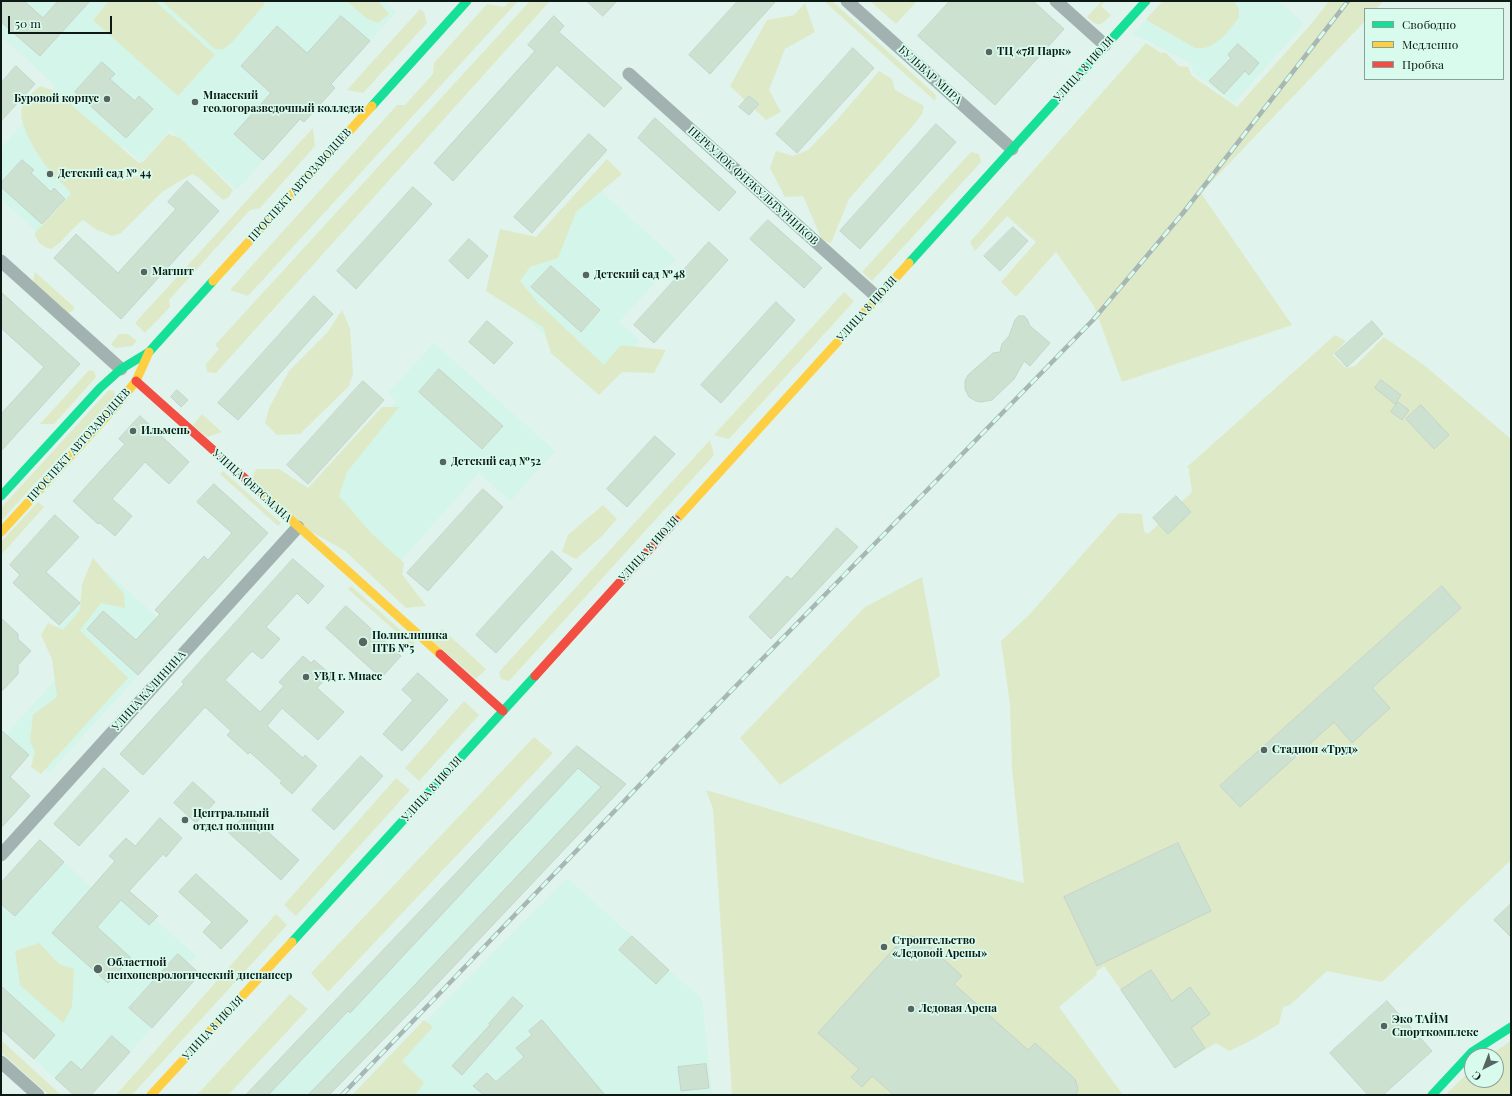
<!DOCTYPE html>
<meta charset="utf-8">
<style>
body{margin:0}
#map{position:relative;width:1512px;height:1096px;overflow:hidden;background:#e0f3ec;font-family:"Playfair Display",serif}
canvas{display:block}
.frame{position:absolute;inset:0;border:2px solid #0c1915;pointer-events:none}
.legend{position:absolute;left:1364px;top:8px;width:140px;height:72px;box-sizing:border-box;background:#d8fbee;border:1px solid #86a197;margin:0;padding:5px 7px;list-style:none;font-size:12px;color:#0c1915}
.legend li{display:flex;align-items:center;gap:8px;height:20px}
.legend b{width:20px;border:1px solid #86a197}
.north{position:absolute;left:1464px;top:1048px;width:40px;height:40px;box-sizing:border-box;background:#d8fbee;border:1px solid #86a197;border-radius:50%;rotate:222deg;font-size:11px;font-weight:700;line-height:16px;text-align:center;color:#0c1915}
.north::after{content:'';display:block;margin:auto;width:14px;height:18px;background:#566560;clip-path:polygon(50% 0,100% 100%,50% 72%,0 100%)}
.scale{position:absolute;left:8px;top:16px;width:104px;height:18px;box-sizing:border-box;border:2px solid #0c1915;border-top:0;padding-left:5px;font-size:12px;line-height:14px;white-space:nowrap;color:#0c1915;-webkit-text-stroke:3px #d8fbee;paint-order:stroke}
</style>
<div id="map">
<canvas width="1512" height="1096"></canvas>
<div class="frame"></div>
<ul class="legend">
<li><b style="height:5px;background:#16e098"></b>Свободно</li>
<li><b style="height:5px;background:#ffcf43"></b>Медленно</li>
<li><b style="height:5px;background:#f24e42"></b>Пробка</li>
</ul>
<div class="north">С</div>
<div class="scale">50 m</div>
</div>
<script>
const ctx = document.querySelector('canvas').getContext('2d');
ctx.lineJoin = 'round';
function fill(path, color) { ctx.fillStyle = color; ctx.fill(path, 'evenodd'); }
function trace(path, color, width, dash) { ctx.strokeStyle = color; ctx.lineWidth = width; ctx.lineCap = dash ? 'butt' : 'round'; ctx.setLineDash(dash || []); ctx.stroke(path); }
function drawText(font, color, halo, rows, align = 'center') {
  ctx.font = font + ' "Playfair Display",serif'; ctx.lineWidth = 3.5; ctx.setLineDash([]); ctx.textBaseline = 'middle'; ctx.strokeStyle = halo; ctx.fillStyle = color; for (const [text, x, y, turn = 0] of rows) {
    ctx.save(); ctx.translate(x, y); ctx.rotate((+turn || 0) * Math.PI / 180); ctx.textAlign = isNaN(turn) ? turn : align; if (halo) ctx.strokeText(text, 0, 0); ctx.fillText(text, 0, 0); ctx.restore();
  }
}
fill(new Path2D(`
 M1,1H384L396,12L237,190L170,130L141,162L123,146L42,237L1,199V148L56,86L1,36Z
 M1163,1H1248L1250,3L1251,1H1279L1304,24L1234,103L1193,72L1191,63L1133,34Z
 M593,184L676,259L619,322L640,341L600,385L496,291Z
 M434,343L555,451L510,501L479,473L397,565L315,490L396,401L388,393Z
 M107,572L176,634L49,773L6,734L76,658L50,635Z
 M577,746L626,784L421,1001L329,1095H246Z
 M40,840L91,887L106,870L158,916L155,919L196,956L189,964L200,974L91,1095H74L1,1029V883Z
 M567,878L702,999L712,1095H359L425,1022Z`), '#d4f5e9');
fill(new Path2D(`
 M109,1H155L215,55L178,96L93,20Z
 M162,1H265L264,5L232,42L222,50L215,49Z
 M347,1H378L389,14L378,23L366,18Z
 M510,1H518L248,296L230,290L397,105H405L433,74L434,63L487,4L504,7Z
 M530,1H550L216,373L207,372L206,364L219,349L215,345Z
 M824,1H832L936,95L935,101Z
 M870,1H917L896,24Z
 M1102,1H1105L1101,6L1111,15C1100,26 1099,28 1087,17Z
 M1163,1H1234L1239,9V18C1228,31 1214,52 1195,48L1148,21L1146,19Z
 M1329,1H1384L1376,9H1365V21L1201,193L1292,325L1122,382L1094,306L1056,252L1016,297L1001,282L1036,242L1007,216L975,251L970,242L1146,43L1161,53L1165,52L1179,66L1188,67L1192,76L1237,107L1313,22Z
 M805,3L815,32L785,49L769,90L781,112L766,120L730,86L767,20L794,15Z
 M420,9L424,12L427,23L363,93L347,90Z
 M879,71L892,79L895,90L924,106L922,114L912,127L849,199L831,243L822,240L803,196L785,197L770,168L776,151L793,156L808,150L836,121Z
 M40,86L55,91L139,163L143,162L168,134L180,138L233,190L229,197L223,200L198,177L192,174L162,192L121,233L112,236L97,230L83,220C71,228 64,242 51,249C43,247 36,242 35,233L71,194C64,183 59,183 52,174C41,160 14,122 23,104C26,98 34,91 40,86Z
 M313,128L315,146L260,208L250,210L169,300L170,307L145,333L135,323Z
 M971,152L979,154L981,162L872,281L862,272Z
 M607,159L622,174L576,212L558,258L530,267L520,281L538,303L604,365L621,345L666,350L654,373L622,372L599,395L551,353L543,327L486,291L500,229L536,237Z
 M35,272L74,307L73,311L68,313L33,282Z
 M844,292L854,301L729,439L714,435Z
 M342,310L350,329L353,373L349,386L300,434L277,435L265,423L269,408L289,371L327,333Z
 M119,334H128L137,341L132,346L115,348L111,344Z
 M1335,335L1346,341L1333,355L1346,368L1355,366L1384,337L1424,365L1511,439V860L1382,982L1327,971L1290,1005L1283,1007L1279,1024L1250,1041L1229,1051L1216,1043L1176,1067L1104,966L1096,972L1097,975L1059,1007L1123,1095H732L713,809L706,790L936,859L1024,883L1012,768L1010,704L1001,641L1029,615L1119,513L1142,514L1144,532L1148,534L1192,492L1189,472L1190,470L1187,467Z
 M89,370L94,371L96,377L54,424H40Z
 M109,390L114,391L115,396L1,521V508Z
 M382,407H399L347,472L339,496L371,533L404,563L402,574L426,606L406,608L344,550L308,530L248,488L256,469H279L308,488Z
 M202,414L222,432L207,437L193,425Z
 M710,440L714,455L509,681L501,679L499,672Z
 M223,471L281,523L278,526L220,474Z
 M38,502L44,507L1,555V542Z
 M603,505L617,519L603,535L576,559L562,552L568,535Z
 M93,558L124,594L125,608L101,603L80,630L128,678L41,774L31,767L35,752L30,741L33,715L57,697L52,659L41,635L48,623L63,630L80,610L82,584Z
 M922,577L940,676L780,785L740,738L865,607Z
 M351,586L415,643L412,646L348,589Z
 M442,629L486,669L476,679L432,640Z
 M464,701L479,715L419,781L405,768Z
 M534,737L553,753L328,992L311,973Z
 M396,778L410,790L296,916L284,905Z
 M276,914L287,925L132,1095H116Z
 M39,943L59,964L74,969L72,1007L63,1023L20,985L15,951Z
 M290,994L308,1009L228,1095H197Z
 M424,1020L433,1027L402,1061L424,1083L415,1095H352Z
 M1,1040L61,1095H49L1,1052Z
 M1511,1041V1095H1445L1472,1069V1080H1496V1056H1488Z`), '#deeac7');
const building = new Path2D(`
 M1,1H24L43,18L58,1H90L40,56L1,22Z
 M587,1H617L603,16Z
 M738,1H776L710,74L689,55Z
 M950,1H1033L1064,29L995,105L918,36Z
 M341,16L370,41L331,84L335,88L304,122L300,119L263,160L234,134L271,93L241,66L277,26L307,53Z
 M554,16L564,26L559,32L622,88L604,107L557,65L453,181L434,163L535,51L528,45Z
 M1238,44L1259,63L1249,75L1245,71L1224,94L1209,81L1231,58L1228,55Z
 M853,48L874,68L797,153L776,134Z
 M102,62L115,74L110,79L135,101L139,96L153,109L126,138L75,92Z
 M16,66L35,84L1,121V83Z
 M749,96L759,104L749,115L739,107Z
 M655,118L736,192L719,211L638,138Z
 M936,124L956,142L860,249L840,231Z
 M589,134L607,150L532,233L514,217Z
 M22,160L34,170L31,173L51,192L54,188L65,199L42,224L1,187V183Z
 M187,181L219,211L121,319L54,258L76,234L118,273L176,209L168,202Z
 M413,187L432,204L356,289L337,271Z
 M768,220L822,268L804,288L750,239Z
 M1013,227L1028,241L1000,271L984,256Z
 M469,239L488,256L468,279L449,261Z
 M709,242L728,260L654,343L634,325Z
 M551,266L600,310L581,332L531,287Z
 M1,292L80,364L1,451V414L44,367L1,328Z
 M314,296L333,314L238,420L218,403Z
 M776,302L795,320L721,403L701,385Z
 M1019,316H1024L1027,319L1030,326L1050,343L1030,366L1024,361L1014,379L992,400L981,402L976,401L969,397L965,389V381L968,375L993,353L1000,352L1002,344L1009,336L1015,320Z
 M487,321L513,343L494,364L469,342Z
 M1372,321L1383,334L1347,367L1335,354Z
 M439,369L503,426L482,449L419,392Z
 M1381,380L1401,395L1395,404L1375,388Z
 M363,381L384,400L308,484L287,465Z
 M177,390L188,400L181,407L171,397Z
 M1398,402L1409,410L1402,420L1391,412Z
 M1421,405L1449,435L1434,449L1406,419Z
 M140,416L189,462L169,484L145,462L112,499L132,516L115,536L100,523L98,524L73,501L125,444L119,439Z
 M655,436L675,454L627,507L607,489Z
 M214,484L268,533L138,675L87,629L103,611L136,640L160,614L155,610L204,556L208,560L232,533L197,502Z
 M483,489L503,507L428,591L407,573Z
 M1176,496L1191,512L1168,534L1153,518Z
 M55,515L79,537L46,572L80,603L59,625L13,583L20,575L10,565Z
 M837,528L858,547L771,639L749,617L787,576L791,579Z
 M552,551L572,569L496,653L476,635Z
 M293,559L324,586L308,604L297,593L266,627L280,639L262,659L252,651L225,680L260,712L284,686L279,682L303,656L311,663L314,660L330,674L317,688L344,712L318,740L282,708L267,726L303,758L305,755L317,766L292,794L280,783L282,781L250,752L248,754L227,735L231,731L205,707L143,775L120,754L184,684L182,682Z
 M1442,586L1461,608L1372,688L1390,708L1352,743L1334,722L1240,807L1220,786Z
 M346,606L401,656L381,678L326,628Z
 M1,618L18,634V639L31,651L18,665V674L1,692Z
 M418,673L448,700L402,751L383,734L413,700L402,690Z
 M1,730L29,755L10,777L30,796L1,828Z
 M577,746L626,784L421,1001L329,1095H308L411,989L601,787L578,768L350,1013L348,1011L268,1095H246Z
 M361,756L383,776L334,830L312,810Z
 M104,768L129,791L79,846L54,824Z
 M193,782L215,802L196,823L174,803Z
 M247,813L299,860L281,880L229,833Z
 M160,818L182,838L166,857L163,854L129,891L158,916L149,925L121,900L97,927L131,958L108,983L52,933L115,861L109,856L126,838L135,846Z
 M40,840L64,862L15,916L1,904V883Z
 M1178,843L1211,911L1097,966L1064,897Z
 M196,874L248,921L221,949L203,932L212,922L179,892Z
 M1511,904V937L1494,920Z
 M632,936L669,970L656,984L619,950Z
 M910,936L920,938L962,976L954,984L1028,1050L1035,1043L1075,1079L1078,1089L1076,1095H894L872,1076L862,1087L851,1077L859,1069L818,1033L900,942Z
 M178,954L200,974L152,1028L129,1008Z
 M1151,970L1172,1001L1190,987L1210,1014L1191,1028L1205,1048L1175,1068L1121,990Z
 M1,986L55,1035L34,1059L1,1029Z
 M513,997L523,1006L462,1075L452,1066L490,1025L489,1024Z
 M1387,1001L1432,1051L1383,1095H1368L1330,1053Z
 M542,1020L605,1095H484L473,1086L487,1073L496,1082L524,1057L516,1048L532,1035L529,1031Z
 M112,1036L130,1052L91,1095H74L55,1078L71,1061L81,1070Z
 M706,1064L709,1088L681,1091L678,1067Z`);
fill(building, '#cde1d1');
trace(building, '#c6d3ca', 1);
trace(new Path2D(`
 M847,1L1012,149
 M1056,1L1105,45
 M629,74L877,297
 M1,261L121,369
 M1,855L298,527
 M1,1062L38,1095`), '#a2b2b1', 13);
trace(new Path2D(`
 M372,106L467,1
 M909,263L1146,1
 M1,496L100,388L121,369L149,352L213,281
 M292,942L535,676
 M1432,1095L1472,1052L1511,1027`), '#16e098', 9);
trace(new Path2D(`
 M213,281L372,106
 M259,491L440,654
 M676,520L909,263
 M1,532L116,406L136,381L149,352
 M151,1095L292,942`), '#ffcf43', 9);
trace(new Path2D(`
 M136,381L259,491
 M440,654L503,711
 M535,676L676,520`), '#f24e42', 9);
const rail = new Path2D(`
 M342,1095L653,771L1093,320L1183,213L1348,1`);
trace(rail, '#a7b7b3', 4.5);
trace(rail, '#d8fbee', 3, [9]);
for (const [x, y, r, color] of [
 [989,52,4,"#566560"],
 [107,99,4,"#566560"],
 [195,102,4,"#566560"],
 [50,174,4,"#566560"],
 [144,272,4,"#566560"],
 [586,275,4,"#566560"],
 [133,431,4,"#566560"],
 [443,462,4,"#566560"],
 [363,642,5,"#566560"],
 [306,677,4,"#566560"],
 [1264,750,4,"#566560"],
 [185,820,4,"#566560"],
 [884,947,4,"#566560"],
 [98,969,5,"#566560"],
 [911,1009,4,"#566560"],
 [1384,1026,4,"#566560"]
]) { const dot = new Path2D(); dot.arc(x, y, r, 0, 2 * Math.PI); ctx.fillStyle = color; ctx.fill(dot); trace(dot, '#d8fbee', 1.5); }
drawText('bold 11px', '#0c1915', '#d8fbee', [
 ["ТЦ «7Я Парк»",997,52],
 ["Миасский",203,96],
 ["геологоразведочный колледж",203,109],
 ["Буровой корпус",99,99,"right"],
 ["Детский сад № 44",58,174],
 ["Магнит",152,272],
 ["Детский сад №48",594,275],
 ["Ильмень",141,431],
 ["Детский сад №52",451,462],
 ["Поликлиника",372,636],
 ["ПТБ №5",372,649],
 ["УВД г. Миасс",314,677],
 ["Стадион «Труд»",1272,750],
 ["Центральный",193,814],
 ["отдел полиции",193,827],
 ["Строительство",892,941],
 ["«Ледовой Арены»",892,954],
 ["Областной",107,963],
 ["психоневрологический диспансер",107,976],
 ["Ледовая Арена",919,1009],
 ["Эко ТАЙМ",1392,1020],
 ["Спорткомплекс",1392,1033]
], 'left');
drawText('11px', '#0c1915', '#d8fbee', [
 ["УЛИЦА 8 ИЮЛЯ",1084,69,-48],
 ["БУЛЬВАР МИРА",930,75,42],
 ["ПРОСПЕКТ АВТОЗАВОДЦЕВ",300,185,-48],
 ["ПЕРЕУЛОК ФИЗКУЛЬТУРНИКОВ",753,186,42],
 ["УЛИЦА 8 ИЮЛЯ",867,309,-48],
 ["ПРОСПЕКТ АВТОЗАВОДЦЕВ",79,445,-48],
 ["УЛИЦА ФЕРСМАНА",252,486,42],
 ["УЛИЦА 8 ИЮЛЯ",649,549,-48],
 ["УЛИЦА КАЛИНИНА",149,691,-48],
 ["УЛИЦА 8 ИЮЛЯ",432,789,-48],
 ["УЛИЦА 8 ИЮЛЯ",213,1028,-47]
]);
</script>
